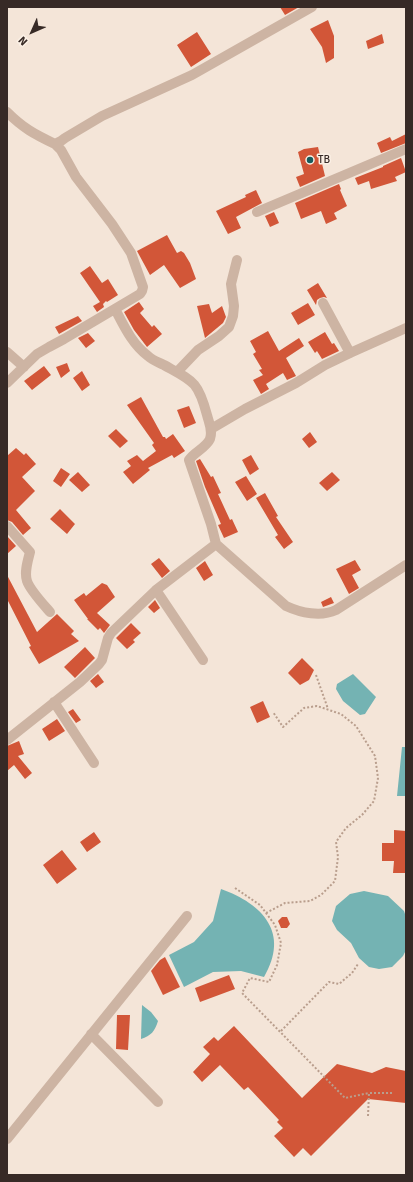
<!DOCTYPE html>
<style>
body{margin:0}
#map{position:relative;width:413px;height:1182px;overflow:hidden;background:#f4e5d8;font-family:Signika,sans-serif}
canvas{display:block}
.frame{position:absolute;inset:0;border:8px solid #372a26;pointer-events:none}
.north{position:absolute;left:12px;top:12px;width:40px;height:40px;-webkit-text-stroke:3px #fbf0e5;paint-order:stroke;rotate:225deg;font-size:11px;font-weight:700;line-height:16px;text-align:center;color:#372a26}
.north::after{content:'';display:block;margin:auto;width:14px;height:18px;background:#372a26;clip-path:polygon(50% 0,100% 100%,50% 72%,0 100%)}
</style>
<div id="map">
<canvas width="413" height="1182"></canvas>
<div class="frame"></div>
<div class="north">N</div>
</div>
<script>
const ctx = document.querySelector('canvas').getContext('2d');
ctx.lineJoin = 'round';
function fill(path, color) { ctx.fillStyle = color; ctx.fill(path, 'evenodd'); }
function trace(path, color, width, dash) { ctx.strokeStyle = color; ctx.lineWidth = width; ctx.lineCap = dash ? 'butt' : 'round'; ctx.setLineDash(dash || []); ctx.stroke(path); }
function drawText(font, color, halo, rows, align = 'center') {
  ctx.font = font + ' Signika,sans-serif'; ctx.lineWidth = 3; ctx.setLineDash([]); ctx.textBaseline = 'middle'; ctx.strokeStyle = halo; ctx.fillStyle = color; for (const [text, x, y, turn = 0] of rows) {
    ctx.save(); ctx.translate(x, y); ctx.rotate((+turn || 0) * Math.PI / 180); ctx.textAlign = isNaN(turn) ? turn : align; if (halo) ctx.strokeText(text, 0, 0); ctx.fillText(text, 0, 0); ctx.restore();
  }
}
fill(new Path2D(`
 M353,674L376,697L365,714L360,715L343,701L336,689L337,684Z
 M402,747H406V796H397Z
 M221,889C263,904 290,933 264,977L241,971L213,972L184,987L169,955L194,942L213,921Z
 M364,891L388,896L404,911L406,917V950L403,956L392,967L379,969L369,967L359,958L351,943L337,930L332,921L336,906L350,894Z
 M142,1005L151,1012L158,1021C155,1031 151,1036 141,1039Z`), '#74b3b3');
fill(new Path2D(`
 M280,7H299L285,15Z
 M328,20L334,36V58L326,63L322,47L310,29Z
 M197,32L211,54L191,67L177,45Z
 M382,34L384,43L368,49L366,41Z
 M406,134V143L381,153L377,143L390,137L392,141Z
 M318,147L325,176L300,187L296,177L304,174L298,152L304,149Z
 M401,158L406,172L395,177L397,181L371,189L369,181L358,185L355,178L383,167V166Z
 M339,184L341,189L340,190L347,206L334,213L337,219L326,224L321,211L301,219L295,203Z
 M256,190L262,203L236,217L241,228L228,234L216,211L246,197L245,195Z
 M274,212L279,223L270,227L265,216Z
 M167,235L177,253L181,251L184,253L190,263L196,279L180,288L164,265L150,275L137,251Z
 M90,266L102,283L108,279L118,295L107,302L106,301L103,304L104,307L97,312L93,306L100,302L80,273Z
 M318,283L327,298L324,297L320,298L317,300L316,305L307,290Z
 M139,302L144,309L140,313L152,327L154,325L162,334L147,347L134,330L124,312Z
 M308,303L315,315L298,325L291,313Z
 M209,304L212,313L222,306L226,317L223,323L205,338L197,306Z
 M78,316L82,321L59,334L55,327Z
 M268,331L279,351L299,338L304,346L286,358L296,376L287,380L283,373L266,384L269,389L261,394L253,380L263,375L259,370L262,369L253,354L256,352L250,341Z
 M325,332L332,344L334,343L339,351L322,359L317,351L315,353L308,342Z
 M88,333L95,341L86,348L78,338Z
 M67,363L70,371L61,378L56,367Z
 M44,366L51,375L32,390L24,381Z
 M82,371L90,385L82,391L73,378Z
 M141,397L163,437H165L166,439L173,434L185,451L174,458L172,455L148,468L150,470L133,484L123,472L131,466L127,461L137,455L143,461L156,451L152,445L154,443L127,405Z
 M189,406L196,423L184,428L177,410Z
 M116,429L128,441L120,448L108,436Z
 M310,432L317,442L309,448L302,439Z
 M16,448L24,455L26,453L36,464L22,477L35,491L16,510L31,528L23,535L12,522L7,520V456Z
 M251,455L259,469L250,475L242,460Z
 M200,459L211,477L213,476L221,493L218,494L230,520L232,519L238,532L224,538L218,525L221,524L205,487L196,461Z
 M61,468L70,474L61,487L53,481Z
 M78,472L90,485L82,492L69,480Z
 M332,472L340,480L327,491L319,483Z
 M246,476L257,494L247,501L235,482Z
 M265,493L278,516L276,517L293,542L284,549L275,537L278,535L256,498Z
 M60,509L75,524L67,534L50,519Z
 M7,536L16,546L7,554Z
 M159,558L170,571L162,578L151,564Z
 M355,560L361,570L352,575L359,588L349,594L336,569Z
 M205,561L213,575L204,581L196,568Z
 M7,575L37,632L57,614L74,631L71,634L79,641L39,664L29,647L31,646L7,599Z
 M102,583L107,585L115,597L97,613L110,625L104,633L100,628L98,630L87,619H88L74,600L84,593L86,596Z
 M331,597L334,603L323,607L321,602Z
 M155,600L160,608L154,613L148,607Z
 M131,623L141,633L133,640L135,642L127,649L116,638Z
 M85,647L95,658L75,678L64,667Z
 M302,658L314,670L309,680L300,685L288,673Z
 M98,674L104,682L96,688L90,681Z
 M263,701L270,717L257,723L250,707Z
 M73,709L81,720L76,723L68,712Z
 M57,719L65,731L49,741L42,729Z
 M19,741L24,754L18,756L32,773L25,779L14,765L7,771V746Z
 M394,830L406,831V873H393L394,861H382V843H394Z
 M94,832L101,842L87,852L80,842Z
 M62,850L77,869L57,884L43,865Z
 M282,917H287L290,924L287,928H281L278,921Z
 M165,957L180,987L163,995L151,971L160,960Z
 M229,975L235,989L200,1002L195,988Z
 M117,1015H130L128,1050L116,1049Z
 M234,1026L302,1098L337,1064L372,1073L386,1067L406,1071V1103L368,1099L311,1156L303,1148L294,1157L274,1136L283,1128L277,1122L279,1120L248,1087L244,1090L220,1065L202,1082L193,1072L210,1054L203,1047L214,1037L218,1041Z`), '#d25638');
trace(new Path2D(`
 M316,675L328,709
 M235,888L260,905L275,925L281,943L277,965L269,982L250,978L242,993L345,1098L369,1093
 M266,913L285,903L310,901L321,895L335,881L338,857L336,842L346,828L362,815L374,801L378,778L375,756L356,726L341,714L317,706L304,708L283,727L273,712
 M281,1031L329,982L339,984L352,973L358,964
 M368,1116L369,1093H393`), '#b99e8d', 2, [2, 2]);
trace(new Path2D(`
 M7,112C23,128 34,134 55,144
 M257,212L406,149
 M323,303L350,353
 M7,352L24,367
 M177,372L198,350L219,336L229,327L233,316L234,306L231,284L237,260
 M7,383L37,354L49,347L64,339L140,294L142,291L143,287L131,253L112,224L76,177L61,150L55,144L61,141L65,138L102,116L192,75L312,7
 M211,429L245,409L296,383L325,365L350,353L406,328
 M7,526L30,552C28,560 24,572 27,581C30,590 43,604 50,612
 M216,544L286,606C301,613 321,617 336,610L406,565
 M156,590L203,660
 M54,702L94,763
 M7,740L80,682L99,664L102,660L108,638L111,633L156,590L216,544L211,524L189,460C194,452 206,448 210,439C213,430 209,423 207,415C198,381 193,381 164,365C158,362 152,360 148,356C132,344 124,326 115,309
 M91,1034L158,1102
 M7,1139L187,916`), '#cdb4a3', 10);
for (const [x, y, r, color] of [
 [310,160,4,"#175b5c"]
]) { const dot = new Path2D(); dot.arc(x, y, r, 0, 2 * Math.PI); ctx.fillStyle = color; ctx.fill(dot); trace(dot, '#fbf0e5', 1.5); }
drawText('11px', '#372a26', '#fbf0e5', [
 ["TB",318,160]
], 'left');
</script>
